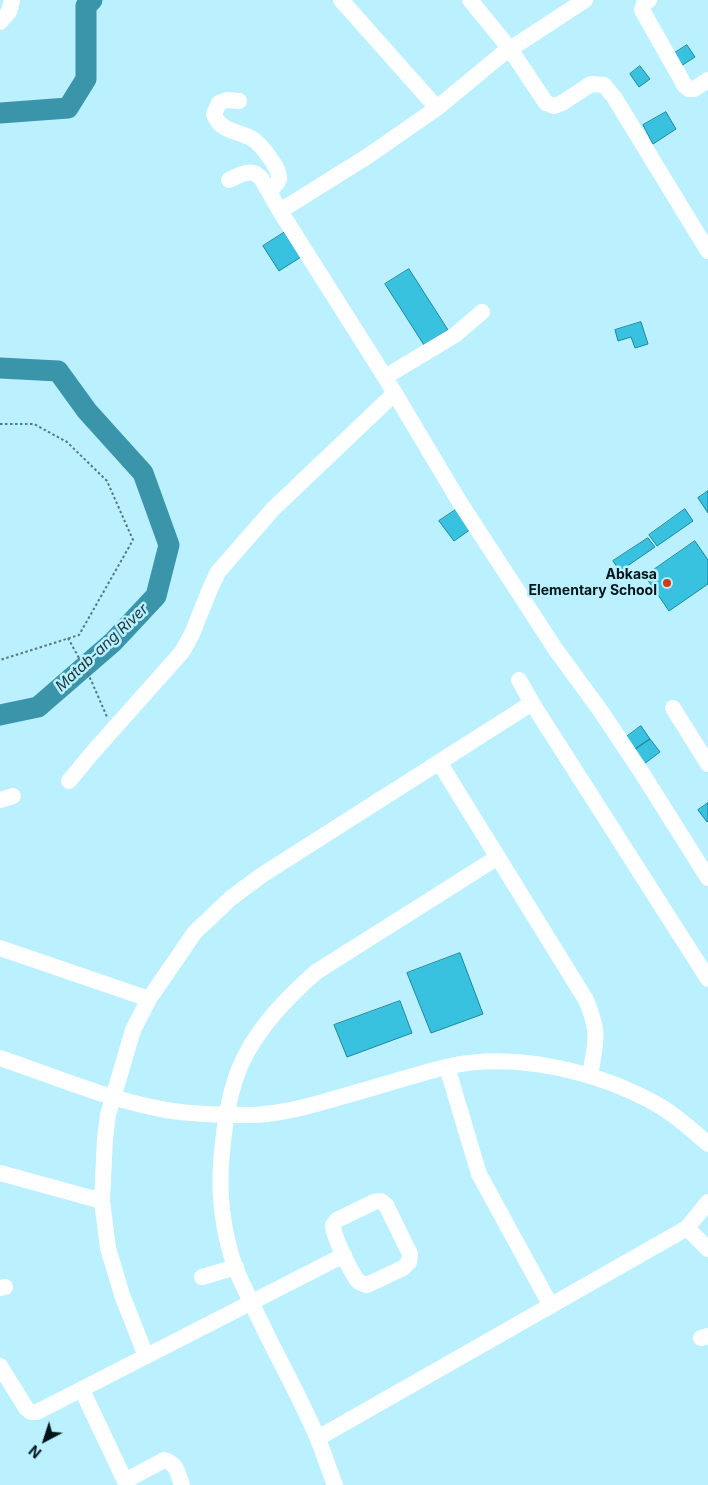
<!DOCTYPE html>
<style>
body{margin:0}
#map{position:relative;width:708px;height:1485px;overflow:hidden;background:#baf0ff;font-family:Inter,sans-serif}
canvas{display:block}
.north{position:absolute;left:20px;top:1415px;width:50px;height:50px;-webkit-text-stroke:4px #baf0ff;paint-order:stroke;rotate:220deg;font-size:14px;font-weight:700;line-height:20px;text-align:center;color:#02151a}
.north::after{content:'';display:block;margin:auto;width:18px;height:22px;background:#02151a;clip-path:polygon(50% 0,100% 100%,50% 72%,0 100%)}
</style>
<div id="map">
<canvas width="708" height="1485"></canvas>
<div class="north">N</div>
</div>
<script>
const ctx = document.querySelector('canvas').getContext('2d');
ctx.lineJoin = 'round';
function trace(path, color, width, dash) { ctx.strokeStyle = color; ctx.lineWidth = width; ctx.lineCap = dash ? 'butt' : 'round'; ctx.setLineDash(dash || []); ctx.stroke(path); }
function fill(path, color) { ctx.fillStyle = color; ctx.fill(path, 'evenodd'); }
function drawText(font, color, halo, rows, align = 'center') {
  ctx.font = font + ' Inter,sans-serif'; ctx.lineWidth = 5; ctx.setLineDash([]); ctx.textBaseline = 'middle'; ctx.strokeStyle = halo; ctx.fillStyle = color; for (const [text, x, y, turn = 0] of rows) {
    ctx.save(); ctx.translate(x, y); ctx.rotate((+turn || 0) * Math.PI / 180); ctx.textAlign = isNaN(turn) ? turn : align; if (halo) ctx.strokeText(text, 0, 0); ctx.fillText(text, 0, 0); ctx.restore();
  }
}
trace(new Path2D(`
 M0,113L68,108L86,79V6L92,0
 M0,368L58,371L87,411L143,473L169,545L156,596L113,642L38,707L0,715`), '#3a94aa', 21);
const building = new Path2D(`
 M687,45L695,57L681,66L673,54Z
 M640,66L650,79L639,87L630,74Z
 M666,112L676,129L653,144L643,125Z
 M285,232L301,257L279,271L263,246Z
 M409,269L448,330L424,345L385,284Z
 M641,322L648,344L635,348L631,337L618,341L615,330Z
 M708,491V513L698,498Z
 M457,509L471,529L454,541L439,521Z
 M685,509L693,521L657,546L649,535Z
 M648,538L655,547L620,571L613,561Z
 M695,541L708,560V584L669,611L645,576Z
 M641,726L650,739L634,750L625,738Z
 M650,739L660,752L644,764L634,750Z
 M708,803V821L707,822L698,810Z
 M460,953L483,1014L431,1033L407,973Z
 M400,1001L412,1033L347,1057L334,1025Z`);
fill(building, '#39c1e0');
trace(building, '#1c879e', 1);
trace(new Path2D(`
 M0,424H34L67,442L107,481L133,540L79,635L0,660
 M68,638L91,680L107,717`), '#557882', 2, [2.5, 2.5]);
trace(new Path2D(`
 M341,0L437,108
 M470,0L510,49L546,103L554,106L562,103L591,84L604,85L614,97L708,251
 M649,0L644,4L642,10L685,86L689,89H694L708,80
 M0,22L9,12L12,0
 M239,101L227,100L219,103L214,114C219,131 238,131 251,138C260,143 281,169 279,179C277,184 273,188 269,191
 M229,180C240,175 251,167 261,178L280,211L385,377L459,501L556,650L600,710L640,770L708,878
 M280,211L368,156L437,108L501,55L585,0
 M385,377L455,335L482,312
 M519,680L532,703L708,979
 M673,708L708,764
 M439,762L586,1000C600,1033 596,1041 590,1075
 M69,781L93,752L182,652L192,634L210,589L218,572L273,509L395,393
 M0,800L13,796
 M0,948L149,999
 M0,1058C54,1076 109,1100 166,1110C190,1114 227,1115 252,1115C281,1114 310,1106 337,1098C374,1088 410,1076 446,1067C514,1051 598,1071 658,1105C676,1115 692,1130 708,1144
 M447,1067L479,1174L551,1306
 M0,1173L102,1201
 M381,1201L386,1205L410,1254L409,1262L403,1268L367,1285C363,1284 360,1283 357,1280C350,1270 333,1236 333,1225L337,1220L374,1202Z
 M687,1228L708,1249
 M202,1277L236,1267
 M0,1288L5,1287
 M701,1338L708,1336
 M146,1356L122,1295L108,1248L102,1201L105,1138L108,1115L133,1030L149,999L195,932L231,898L262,875L532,703
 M0,1366L26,1408L31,1412H37L344,1255
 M82,1390L125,1481L164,1460C177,1463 178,1474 182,1485
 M318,1438L687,1228L708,1202
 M335,1485C329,1470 324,1454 318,1439C303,1404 285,1371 268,1337C256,1311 241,1285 232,1258C219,1214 218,1179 224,1134C227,1108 232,1082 244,1058C261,1024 288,997 316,972L498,857`), '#fff', 16);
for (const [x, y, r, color] of [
 [667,583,5,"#c84013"]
]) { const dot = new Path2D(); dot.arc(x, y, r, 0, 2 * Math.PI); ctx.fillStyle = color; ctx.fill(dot); trace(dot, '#baf0ff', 2); }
drawText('bold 14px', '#02151a', '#baf0ff', [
 ["Abkasa",657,575],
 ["Elementary School",657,591]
], 'right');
drawText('italic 15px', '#1a363d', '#baf0ff', [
 ["Matab-ang River",102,648,-43]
]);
</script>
